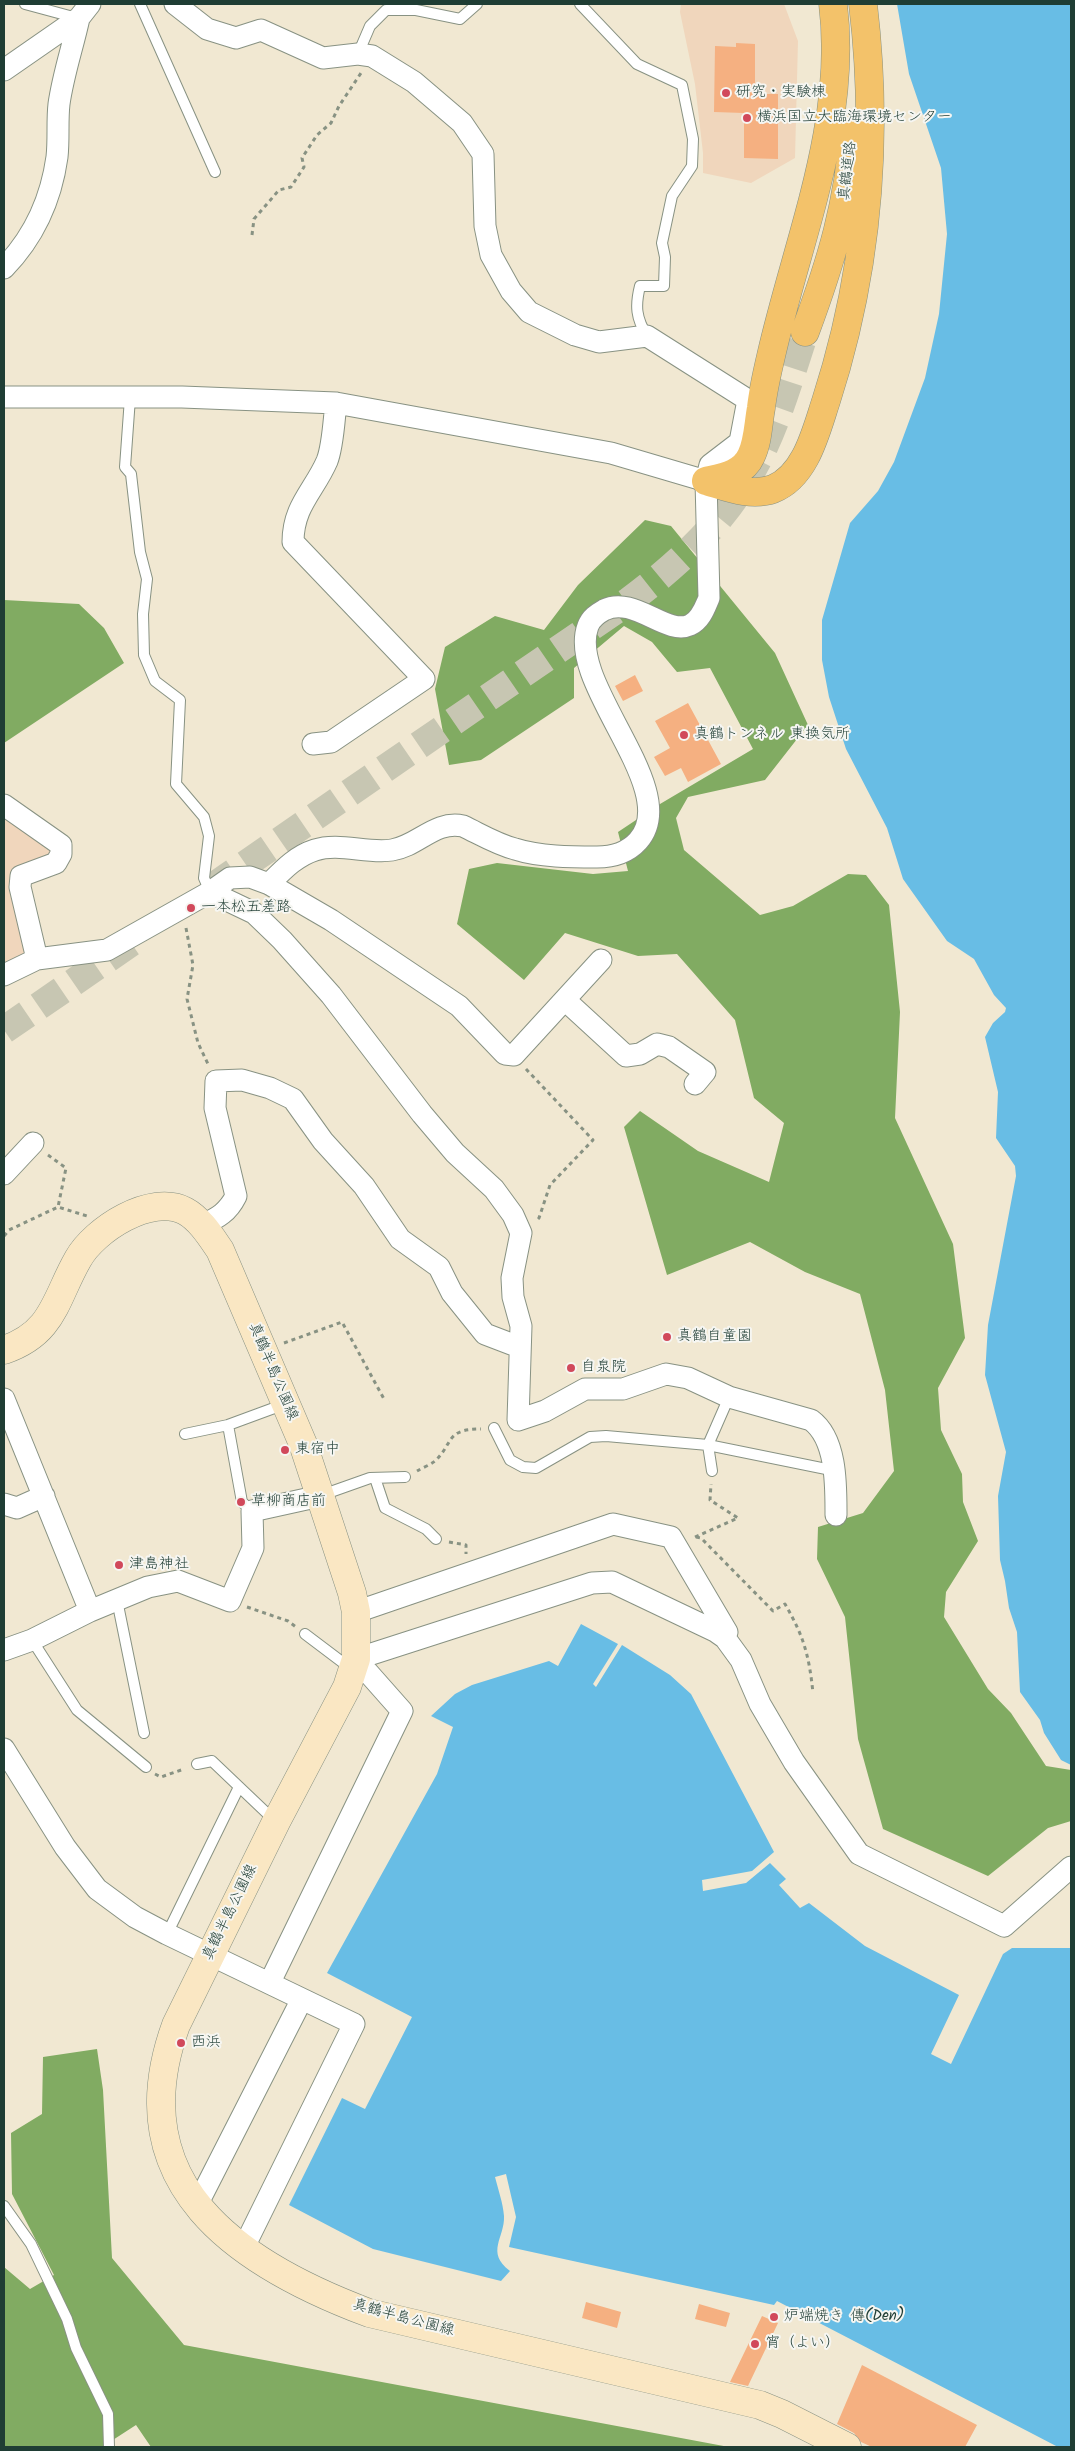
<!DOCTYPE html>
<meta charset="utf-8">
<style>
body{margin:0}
#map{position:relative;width:1075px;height:2451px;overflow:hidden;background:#f1e8d2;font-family:Kalam,sans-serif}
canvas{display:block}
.frame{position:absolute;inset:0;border:5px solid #1f3d34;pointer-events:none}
</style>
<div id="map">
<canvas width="1075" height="2451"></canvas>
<div class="frame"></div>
</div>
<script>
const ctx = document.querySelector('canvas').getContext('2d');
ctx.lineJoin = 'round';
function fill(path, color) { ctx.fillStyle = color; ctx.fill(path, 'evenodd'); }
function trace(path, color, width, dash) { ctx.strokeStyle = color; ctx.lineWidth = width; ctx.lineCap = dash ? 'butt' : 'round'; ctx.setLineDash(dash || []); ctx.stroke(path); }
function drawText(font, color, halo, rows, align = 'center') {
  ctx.font = font + ' Kalam,"Klee One",sans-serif'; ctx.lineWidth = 4; ctx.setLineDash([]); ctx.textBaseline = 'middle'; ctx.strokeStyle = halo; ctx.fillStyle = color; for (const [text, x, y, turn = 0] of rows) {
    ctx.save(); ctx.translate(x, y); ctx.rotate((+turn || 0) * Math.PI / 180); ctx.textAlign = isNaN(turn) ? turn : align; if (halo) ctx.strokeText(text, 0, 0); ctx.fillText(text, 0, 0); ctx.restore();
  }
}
fill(new Path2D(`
 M681,4H784L798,41L795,158L751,183L703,173V153L695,84L680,12Z
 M4,812L50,847V858L25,867L30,948L4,973Z`), '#f0d6bc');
fill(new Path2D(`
 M645,520L671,526L775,653L808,725L765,780L688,797L676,818L684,850L760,915L793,906L848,874L866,875L889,905L900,1012L895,1118L953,1244L965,1338L938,1388L941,1430L962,1474L963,1502L978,1541L946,1592L944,1617L988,1689L1011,1713L1046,1766L1071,1770V1821L1048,1828L988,1876L883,1829L858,1739L845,1617L817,1559L818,1527L863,1513L894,1471L885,1390L860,1294L805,1272L750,1242L667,1275L624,1127L640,1111L698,1151L769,1182L784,1123L754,1098L735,1020L677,954L638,956L565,933L524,980L457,924L469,869L497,863L593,874L628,871L618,832L660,804L753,749L710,668L677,672L652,642L624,626L574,668V698L481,760L449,765L435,689L445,647L495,616L544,630L578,585Z
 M4,600L79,604L104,628L124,663L4,743Z
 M97,2049L103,2090L112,2258L184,2345L729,2447H151L136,2425L102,2447H4V2267L30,2289L54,2275L12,2194L11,2133L42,2114L43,2057Z`), '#81ab62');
fill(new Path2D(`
 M897,4H1071V1765L1061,1760L1044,1733L1040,1720L1020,1692L1017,1632L1009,1608L1005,1581L1000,1560L998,1496L1006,1452L985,1375L988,1325L1016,1176L1015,1166L996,1138L998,1092L985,1037L993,1023L1005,1012L1006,1008L994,995L974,959L947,941L903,879L887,828L846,749L829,697L822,660V620L850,523L878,491L894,462L925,378L939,314L947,234L941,168L909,74Z
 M581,1624L618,1644L593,1684L596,1687L622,1645L670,1675L691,1694L774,1852L752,1871L702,1880L703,1891L746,1883L770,1863L786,1879L779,1885L800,1908L809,1903L865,1946L959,1995L931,2054L951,2064L1003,1954L1012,1948H1071V2447H1058L777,2301L774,2305L509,2247L516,2217L506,2174L495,2177C498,2189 503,2203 504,2216C505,2238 485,2252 510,2271L501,2281L373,2249L289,2205L342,2098L365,2109L412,2017L327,1973L437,1774L453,1727L431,1716L455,1694L472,1685L549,1661L558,1666Z`), '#68bde5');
fill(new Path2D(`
 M736,43L755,44V94H778V159L744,158V113L714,112L715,46L736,47Z
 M635,675L643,691L623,701L615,686Z
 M688,703L721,764L688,782L681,768L665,776L654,757L670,748L655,721Z
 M586,2302L621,2312L617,2328L582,2318Z
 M699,2304L730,2313L726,2327L695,2319Z
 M762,2316L778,2323L748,2386L730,2382Z
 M862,2365L977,2425L965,2447H872L861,2442L854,2433L837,2424Z`), '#f5b081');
trace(new Path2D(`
 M211,888L629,601C673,568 715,531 744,484C773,439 788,383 805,332
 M4,1030L135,940`), '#c7c6b2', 28, [28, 14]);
const service = new Path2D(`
 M25,4L77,18
 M140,4L215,172
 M580,4L637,64L682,85L693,139L692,166L672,196L662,243L665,257L664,286H640C635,306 636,318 647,336
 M358,54L370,26L386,10H416L460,19L477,4
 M130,398L125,467L131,474L140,552L147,579L143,614L144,655L155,681L180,700L176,784L204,817L209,836L204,878L210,892
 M228,1425L242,1502L252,1511
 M494,1428L510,1460L523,1467L536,1468L590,1437L606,1436L708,1445L836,1471
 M185,1434L228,1425L285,1404
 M712,1471L708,1445L729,1397
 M375,1478L385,1508L426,1529L436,1539
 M322,1495L370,1478L405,1477
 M117,1600L144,1733
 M305,1634L350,1668
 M32,1640L77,1710L146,1767
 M197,1764L212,1761L274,1820
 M167,1934L239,1787
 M4,2206L31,2244L67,2319L76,2348L108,2414L109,2447`);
const minor = new Path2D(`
 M175,4L207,29L236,38L261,30L323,58L358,54L372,56L414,82L462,123L483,154L485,226L491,255L511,291L529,312L575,335L599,342L647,336L748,400L740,442L710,465L706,481L709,598C705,607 701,620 690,625C666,636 634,595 604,610C597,614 591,618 588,626C566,684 684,790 638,841C628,852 613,857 597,857C571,857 540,857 515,849C496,844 480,834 463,826C435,820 418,846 392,850C367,854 339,842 315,850C296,856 283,870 269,884
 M4,70L79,18L90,4
 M4,268C34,237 51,200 57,157C59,139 57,121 59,104C63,75 73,46 79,18
 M4,397H182L336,403L611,453L706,481
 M313,744L331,742L424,679L293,542C293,506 314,491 327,461C333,446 334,419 336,403
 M4,805L61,845V854L56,863L21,876L20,887L37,959
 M210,892L254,913L282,940L331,995L422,1114L455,1153L494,1189L513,1215L521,1233L512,1278L513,1297L521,1326L518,1420L545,1411L585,1389H623L666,1374L688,1378L729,1397L811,1420C837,1439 836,1486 836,1515
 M4,975L37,959L107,950L210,892L230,878L250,877L269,884L331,920L459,1006L505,1054L514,1055L601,960
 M565,1000L626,1056L640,1054L657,1044L669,1047L705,1072L695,1084
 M4,1174L33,1143
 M202,1225C218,1218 228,1212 236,1196L215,1108L216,1081L242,1080L270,1088L293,1099L323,1141L364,1186L400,1239L439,1267L452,1293L485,1334L519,1347
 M4,1399L90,1611
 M4,1504L17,1508L44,1496
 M356,1612L613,1524L671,1537L727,1632L725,1638
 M4,1650L32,1640L90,1611L148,1587L178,1581L230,1601L253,1548L252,1511L320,1496
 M4,1749L65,1847L97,1889L135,1917L167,1934L302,1999L197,2205
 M270,1982L402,1711L356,1659L592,1583L612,1582L715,1631L725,1638L741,1660L760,1704L794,1762L859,1854L1004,1926L1071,1867
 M243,2249L354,2024L302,1999`);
const secondary = new Path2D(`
 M4,1350C54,1333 55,1299 78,1259C94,1230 151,1193 185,1211C200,1219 211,1237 220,1250L303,1444L352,1593L356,1612V1659L347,1687L276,1822L176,2025C118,2184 238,2264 369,2313L760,2405L782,2414L847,2447`);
const trunk = new Path2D(`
 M805,332C831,262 849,203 854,127
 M706,481C727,487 751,497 773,489C806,476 816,431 826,401C868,271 879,138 863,4
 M706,481C723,477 743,474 751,456C758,442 758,424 761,408C763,391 767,373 771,356C797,241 848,124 833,4`);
trace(service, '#889283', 12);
trace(minor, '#889283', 23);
trace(secondary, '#889283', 29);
trace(trunk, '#889283', 29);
trace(new Path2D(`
 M252,235L254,219L279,190L291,187L304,167L302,158L317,135L331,123L339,106L361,73
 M186,928L193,965L187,999L198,1043L208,1064
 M526,1069L593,1140L550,1185L539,1218L536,1221
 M48,1155L66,1168L58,1207
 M4,1236L9,1230L58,1207L87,1216
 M284,1343L342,1322L384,1399
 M417,1471C422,1468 430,1465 435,1461C454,1443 445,1429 481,1429
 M695,1537L738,1518L710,1500L711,1484
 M696,1537L701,1538L773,1611L785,1604C804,1637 809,1655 813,1693
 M449,1542L466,1545V1554
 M247,1607L288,1621L296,1627
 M155,1774L161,1777L184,1769`), '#889283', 3, [4, 4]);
trace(service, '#fff', 10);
trace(minor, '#fff', 21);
trace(secondary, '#fae7c3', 28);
trace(trunk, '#f3c26a', 28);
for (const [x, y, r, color] of [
 [726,93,5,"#d1495b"],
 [747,118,5,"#d1495b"],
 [684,735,5,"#d1495b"],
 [191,908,5,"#d1495b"],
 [667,1337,5,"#d1495b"],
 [571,1368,5,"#d1495b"],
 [285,1450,5,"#d1495b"],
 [241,1502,5,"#d1495b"],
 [119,1565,5,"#d1495b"],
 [181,2043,5,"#d1495b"],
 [774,2317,5,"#d1495b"],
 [755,2344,5,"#d1495b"]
]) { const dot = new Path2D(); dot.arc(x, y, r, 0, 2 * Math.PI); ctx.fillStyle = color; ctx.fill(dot); trace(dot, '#f6f6f2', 2); }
drawText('15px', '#1f3d34', '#f6f6f2', [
 ["研究・実験棟",736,93],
 ["横浜国立大臨海環境センター",757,118],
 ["真鶴トンネル 東換気所",694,735],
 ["一本松五差路",201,908],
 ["真鶴自童園",677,1337],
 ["自泉院",581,1368],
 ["東宿中",295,1450],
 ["草柳商店前",251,1502],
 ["津島神社",129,1565],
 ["西浜",191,2043],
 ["炉端焼き 傳(Den)",784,2317],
 ["宵（よい）",765,2344]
], 'left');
drawText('15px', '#1f3d34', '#f6f6f2', [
 ["真鶴道路",849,171,-83],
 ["真鶴半島公園線",272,1372,67],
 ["真鶴半島公園線",231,1913,-64],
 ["真鶴半島公園線",403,2319,15]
]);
</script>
